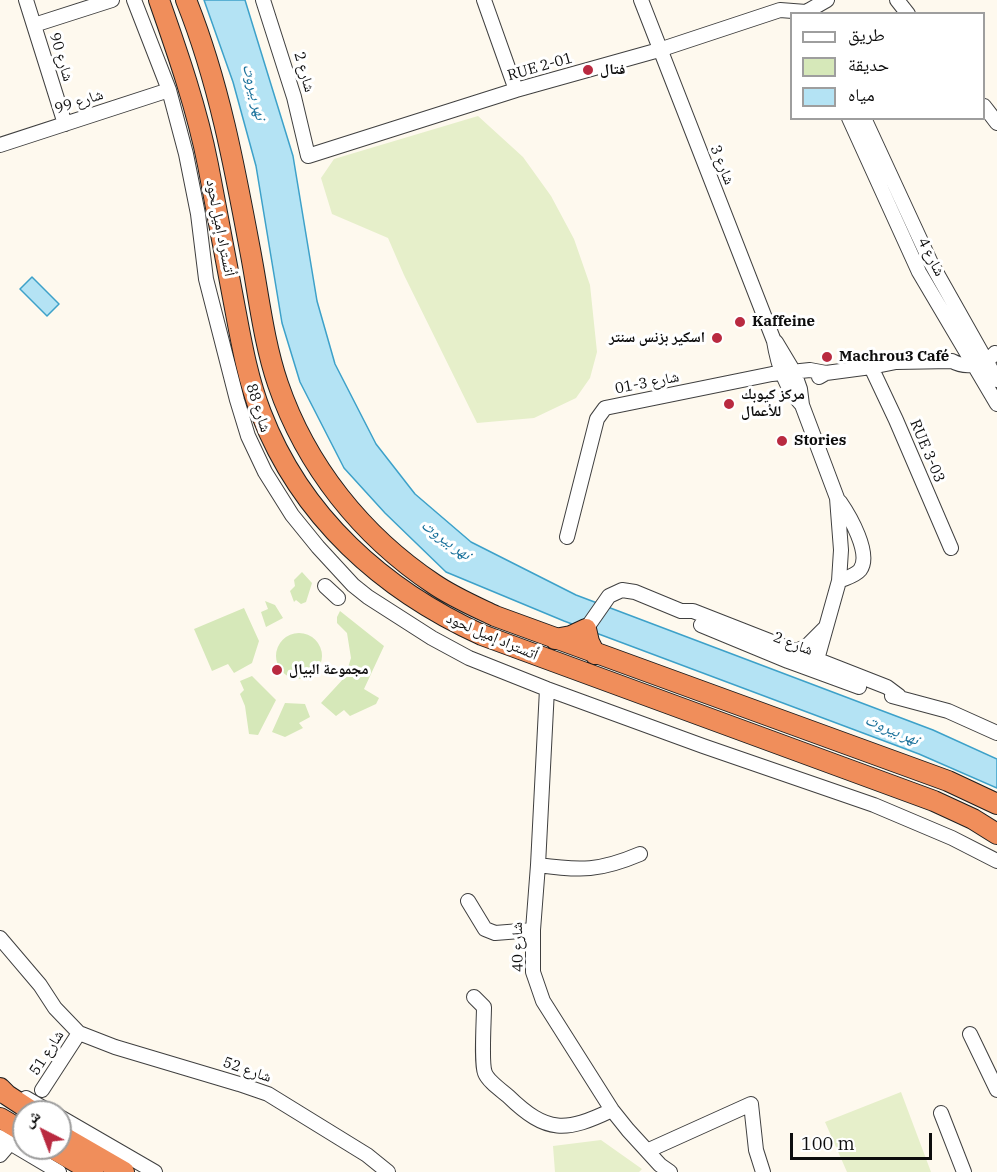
<!DOCTYPE html>
<meta charset="utf-8">
<style>
body{margin:0}
#map{position:relative;width:997px;height:1172px;overflow:hidden;background:#fef9ee;font-family:"IBM Plex Serif","Noto Naskh Arabic",serif}
canvas{display:block}
.legend{position:absolute;left:790px;top:12px;width:195px;height:108px;box-sizing:border-box;background:#fff;border:2px solid #9e9e9e;margin:0;padding:8px 10px;list-style:none;font-size:18px;color:#0d0d0d}
.legend li{display:flex;align-items:center;gap:12px;height:30px}
.legend b{width:30px;border:2px solid #9e9e9e}
.north{position:absolute;left:12px;top:1100px;width:60px;height:60px;box-sizing:border-box;background:#fff;border:2px solid #9e9e9e;border-radius:50%;rotate:318deg;font-size:16px;font-weight:700;line-height:24px;text-align:center;color:#0d0d0d}
.north::after{content:'';display:block;margin:auto;width:21px;height:27px;background:#b92a40;clip-path:polygon(50% 0,100% 100%,50% 72%,0 100%)}
.scale{position:absolute;left:790px;top:1133px;width:142px;height:27px;box-sizing:border-box;border:3px solid #0d0d0d;border-top:0;padding-left:8px;font-size:18px;line-height:21px;white-space:nowrap;color:#0d0d0d;-webkit-text-stroke:4px #fff;paint-order:stroke}
</style>
<div id="map">
<canvas width="997" height="1172"></canvas>
<ul class="legend">
<li><b style="height:8px;background:#fff"></b>طريق</li>
<li><b style="height:16px;background:#d6e8b9"></b>حديقة</li>
<li><b style="height:16px;background:#b4e3f4"></b>مياه</li>
</ul>
<div class="north">ش</div>
<div class="scale">100 m</div>
</div>
<script>
const ctx = document.querySelector('canvas').getContext('2d');
ctx.lineJoin = 'round';
function fill(path, color) { ctx.fillStyle = color; ctx.fill(path, 'evenodd'); }
function trace(path, color, width, dash) { ctx.strokeStyle = color; ctx.lineWidth = width; ctx.lineCap = dash ? 'butt' : 'round'; ctx.setLineDash(dash || []); ctx.stroke(path); }
function drawText(font, color, halo, rows, align = 'center') {
  ctx.font = font + ' "IBM Plex Serif","Noto Naskh Arabic",serif'; ctx.lineWidth = 6; ctx.setLineDash([]); ctx.textBaseline = 'middle'; ctx.strokeStyle = halo; ctx.fillStyle = color; for (const [text, x, y, turn = 0] of rows) {
    ctx.save(); ctx.translate(x, y); ctx.rotate((+turn || 0) * Math.PI / 180); ctx.textAlign = isNaN(turn) ? turn : align; if (halo) ctx.strokeText(text, 0, 0); ctx.fillText(text, 0, 0); ctx.restore();
  }
}
fill(new Path2D(`
 M302,572L312,583L306,602L301,604L296,600L294,602L290,591L295,586L294,580Z
 M265,601L275,605L283,618L266,627L261,612L268,609Z
 M244,608L259,641L252,663L234,673L228,664L212,671L194,629Z
 M340,611L384,646L364,689L379,698L376,704L350,716L344,710L336,716L321,703L345,677L351,658L347,633L337,623V617Z
 M276 656a23 23 0 1 1 46 0a23 23 0 1 1-46 0Z
 M252,676L276,700L258,735L249,734L245,706L240,694L244,690L240,681Z
 M285,703L305,704L310,717L299,723L303,728L285,737L272,732Z`), '#d6e8b9');
fill(new Path2D(`
 M478,116L523,157L551,196L574,239L590,285L597,352L590,378L576,398L534,418L477,423L404,275L388,238L332,214L321,178L334,159Z
 M901,1092L931,1172H847L825,1122Z
 M601,1140L642,1169L639,1172H555L553,1146Z`), '#e6efca');
const water = new Path2D(`
 M204,0H245L293,156L317,301L335,364L376,444L415,494L471,542L576,595L933,730L997,759V788L919,754L564,621L446,572L385,513L344,468L300,382L282,323L256,166L233,82Z
 M32,277L59,304L47,316L20,289Z`);
fill(water, '#b4e3f4');
trace(water, '#3da1c9', 1.5);
const minor = new Path2D(`
 M26,0L65,124
 M134,0L169,90L186,154L198,214L206,279L237,400L248,436L265,472L292,515L318,547L353,585L368,597L432,638L469,658L547,689L703,746L874,805L952,838L997,861
 M263,0L294,97L308,156L516,90L659,50L780,10L806,12
 M484,0L516,90
 M641,0L774,341C778,365 785,387 802,405
 M897,0L908,14
 M806,12L827,0
 M34,25L112,0
 M984,106L997,123
 M849,118L919,272L997,404
 M864,118L931,263L997,380
 M0,145L169,90
 M776,342L794,372L800,389L802,405L837,498L841,550L839,581L814,670
 M871,367L896,420L951,548
 M819,377L826,373L871,367L896,362L952,361C966,369 986,365 995,353
 M567,537L597,419L605,408L772,374L810,370L826,373
 M839,581C845,578 855,576 860,570C872,554 849,515 840,502
 M325,586L338,598
 M701,625L788,661L859,687
 M586,629L609,596L622,590L635,592L681,611H693L887,687L899,696
 M793,652L806,647L825,628
 M547,689L538,865L533,930V972L543,1001L612,1110L628,1130L660,1165L670,1172
 M892,696L948,711L997,733
 M538,865C581,871 600,871 640,854
 M468,901L485,929L495,933L533,930
 M0,938L40,985L55,1008L79,1033L115,1047L239,1084L268,1094L367,1155L388,1172
 M474,997L484,1007C484,1020 481,1064 485,1073C488,1081 501,1090 508,1096C547,1134 566,1132 612,1110
 M970,1034L997,1090
 M42,1090L79,1033
 M26,1098L50,1112
 M941,1113L964,1172
 M60,1117L155,1172
 M0,1137L59,1172
 M649,1150L751,1104L756,1150L763,1172
 M0,1155L6,1148`);
const highway = new Path2D(`
 M159,0C178,54 197,109 208,165C217,211 225,257 234,303C241,340 247,377 261,413C301,517 383,590 482,635L934,801L973,819L997,834
 M186,0C219,82 235,169 251,255C259,298 264,343 278,384C306,466 362,536 434,584C453,597 474,606 495,616L948,781L997,804
 M555,639L571,636L586,629L589,642L595,654
 M0,1088L7,1095L33,1112
 M0,1118L24,1132
 M60,1135L124,1172
 M52,1148L93,1172`);
trace(minor, '#404040', 16);
trace(highway, '#1e1e1e', 22);
trace(minor, '#fff', 14);
trace(highway, '#f08e5b', 20);
for (const [x, y, r, color] of [
 [588,70,6,"#b92a40"],
 [740,322,6,"#b92a40"],
 [717,338,6,"#b92a40"],
 [827,357,6,"#b92a40"],
 [729,404,6,"#b92a40"],
 [782,441,6,"#b92a40"],
 [277,670,6,"#b92a40"]
]) { const dot = new Path2D(); dot.arc(x, y, r, 0, 2 * Math.PI); ctx.fillStyle = color; ctx.fill(dot); trace(dot, '#fff', 2); }
drawText('15px', '#0d0d0d', '#fff', [
 ["شارع 90",61,57,73],
 ["RUE 2-01",540,67,-16],
 ["شارع 2",304,72,74],
 ["شارع 99",79,102,-18],
 ["شارع 3",722,165,68],
 ["أتستراد إميل لحود",220,228,79],
 ["شارع 4",931,257,63],
 ["شارع 3-01",647,383,-11],
 ["شارع 88",258,408,72],
 ["RUE 3-03",927,451,67],
 ["أتستراد إميل لحود",492,637,23],
 ["شارع 2",793,644,21],
 ["شارع 40",518,947,-91],
 ["شارع 51",47,1053,-57],
 ["شارع 52",247,1070,19]
]);
drawText('bold 15px', '#0d0d0d', '#fff', [
 ["فتال",600,70],
 ["Kaffeine",752,322],
 ["اسكير بزنس سنتر",705,338,"right"],
 ["Machrou3 Café",839,357],
 ["مركز كيوبك",741,395],
 ["للأعمال",741,412],
 ["Stories",794,441],
 ["مجموعة البيال",289,670]
], 'left');
drawText('italic 16px', '#1a719b', '#fff', [
 ["نهر بيروت",254,92,76],
 ["نهر بيروت",446,540,36],
 ["نهر بيروت",892,730,23]
]);
</script>
